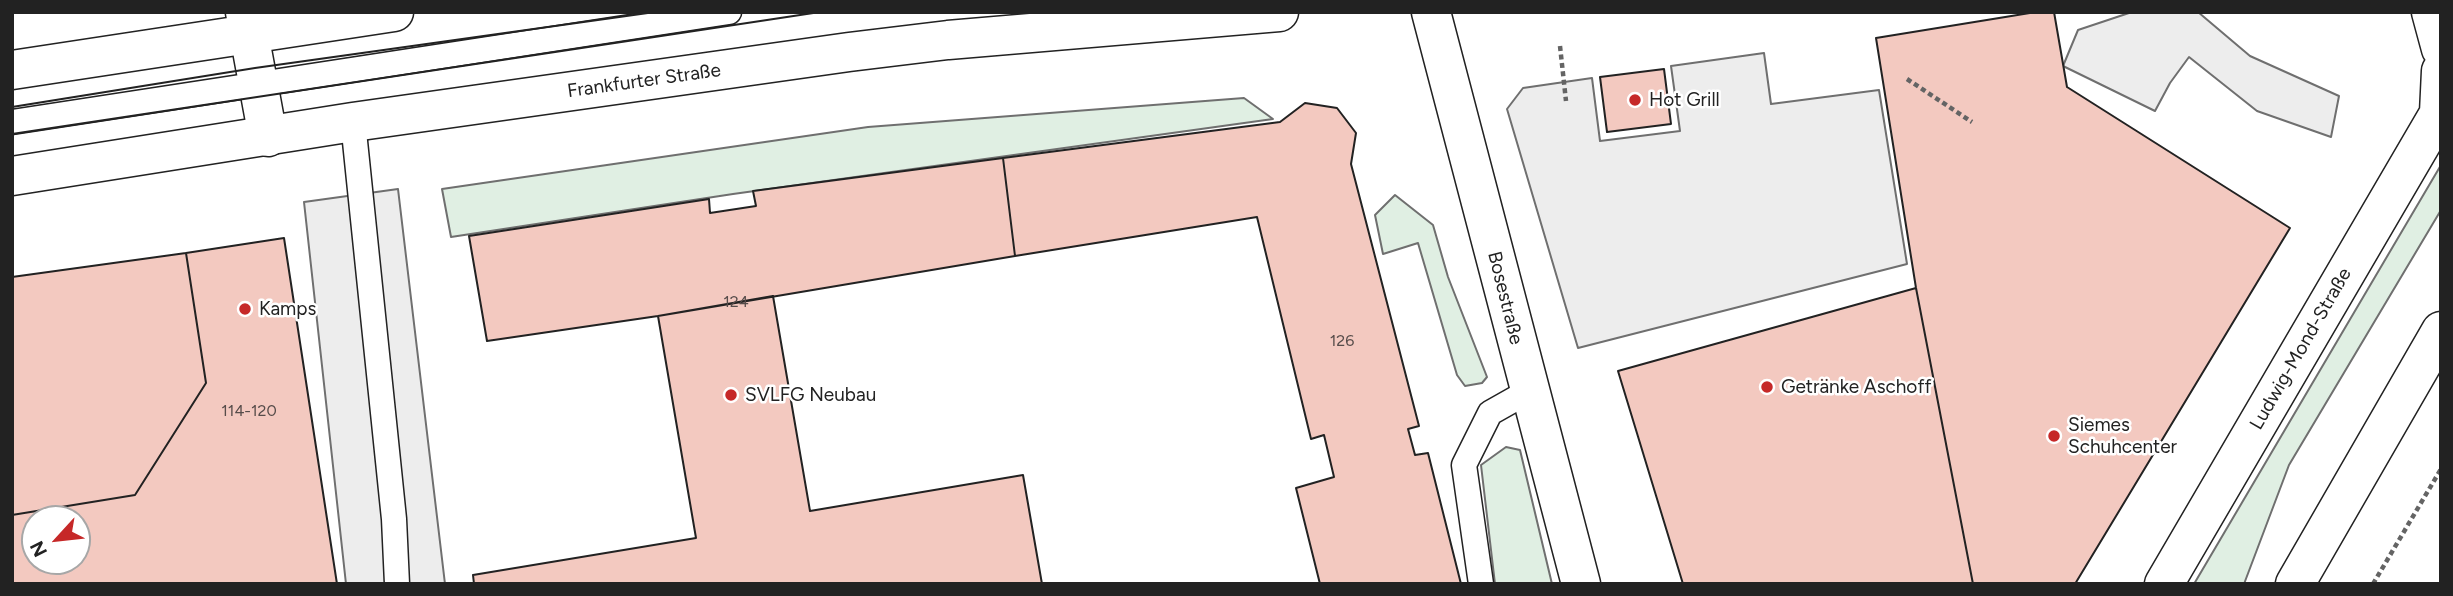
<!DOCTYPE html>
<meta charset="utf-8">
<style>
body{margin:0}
#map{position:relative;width:2453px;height:596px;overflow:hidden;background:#fff;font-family:Figtree,sans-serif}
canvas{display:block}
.frame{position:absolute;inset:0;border:14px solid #222;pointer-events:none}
.north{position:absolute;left:21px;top:505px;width:70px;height:70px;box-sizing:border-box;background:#fff;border:2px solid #a7a7a7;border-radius:50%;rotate:243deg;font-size:19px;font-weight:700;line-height:28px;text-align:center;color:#222}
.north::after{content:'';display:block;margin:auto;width:24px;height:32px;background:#c62828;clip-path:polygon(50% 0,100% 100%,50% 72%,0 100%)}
</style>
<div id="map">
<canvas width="2453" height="596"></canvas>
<div class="frame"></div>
<div class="north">N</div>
</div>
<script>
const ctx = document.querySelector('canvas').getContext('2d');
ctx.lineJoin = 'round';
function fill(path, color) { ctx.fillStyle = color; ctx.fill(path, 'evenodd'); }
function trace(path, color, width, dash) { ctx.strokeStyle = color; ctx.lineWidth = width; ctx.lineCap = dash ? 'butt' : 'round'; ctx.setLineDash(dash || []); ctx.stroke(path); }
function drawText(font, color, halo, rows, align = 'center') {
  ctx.font = font + ' Figtree,sans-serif'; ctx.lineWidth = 5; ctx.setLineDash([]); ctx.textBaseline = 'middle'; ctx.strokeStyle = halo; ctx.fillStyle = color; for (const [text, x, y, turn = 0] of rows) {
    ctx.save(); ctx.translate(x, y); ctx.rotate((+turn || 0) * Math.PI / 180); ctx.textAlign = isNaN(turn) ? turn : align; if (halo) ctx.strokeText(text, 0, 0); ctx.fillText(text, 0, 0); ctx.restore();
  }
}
const green = new Path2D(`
 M1244,98L1273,119L733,194L451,237L442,189L868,127Z
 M2441,165V210L2289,465L2244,584H2194Z
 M1395,195L1433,225L1448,277L1487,377L1482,383L1465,386L1457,375L1418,243L1383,254L1375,215Z
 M1506,447L1520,450L1552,584H1495L1481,465Z`);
fill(green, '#e0efe3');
trace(green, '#6f6f6f', 2);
const parking = new Path2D(`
 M2132,12H2198L2250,56L2339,96L2331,137L2257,111L2189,57L2170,83L2155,111L2063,66L2078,30Z
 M1764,53L1771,104L1879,90L1907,264L1578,348L1507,109L1523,88L1592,78L1600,141L1680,131L1671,66Z
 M398,189L445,584H346L304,202Z`);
fill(parking, '#ededed');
trace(parking, '#6f6f6f', 2);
const building = new Path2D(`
 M2036,12H2054L2067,87L2290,228L2075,584H1973L1916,288L1876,38Z
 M1664,69L1671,124L1607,132L1600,77Z
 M1305,103L1337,108L1356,133L1351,164L1419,426L1408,429L1415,455L1428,453L1461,584H1320L1296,488L1334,477L1324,435L1311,439L1257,217L1015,256L1003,158L1280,122Z
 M1003,158L1015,256L658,316L487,341L469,236L709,199L710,213L756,206L753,191Z
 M284,238L337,584H12V515L135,495L206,383L186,253ZM35,519H77V561H35Z
 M186,253L206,383L135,495L12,515V277Z
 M1916,288L1973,584H1683L1618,371Z
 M773,296L810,511L1023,475L1042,584H474L473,575L696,538L658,316Z`);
fill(building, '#f3c9c0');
trace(building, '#222', 2);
const service = new Path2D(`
 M12,122L729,12
 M353,122L394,519L397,584
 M1481,584L1464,465L1490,413L1529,391`);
const minor = new Path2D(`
 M245,12L268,137
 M1431,12L1581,584`);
const secondary = new Path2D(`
 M2431,12L2441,49
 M2439,113L2441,71
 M2164,584L2441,110
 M2295,584L2441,331`);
const primary = new Path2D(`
 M12,70L394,12
 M12,176L353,122L849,52L948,40L1279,12`);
trace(service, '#222', 27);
trace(minor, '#222', 41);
trace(secondary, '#222', 41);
trace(primary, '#222', 41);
trace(new Path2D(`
 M1560,46L1566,101
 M1907,79L1972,122
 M2373,584L2441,469`), '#646464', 4.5, [5, 3.5]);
trace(service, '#fff', 24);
trace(minor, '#fff', 38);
trace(secondary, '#fff', 38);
trace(primary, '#fff', 38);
trace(new Path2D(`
 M12,107L255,68L655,12
 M12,134L820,12`), '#222', 2);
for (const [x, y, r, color] of [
 [1635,100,7,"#c62828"],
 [245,309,7,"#c62828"],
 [1767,387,7,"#c62828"],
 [731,395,7,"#c62828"],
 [2054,436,7,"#c62828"]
]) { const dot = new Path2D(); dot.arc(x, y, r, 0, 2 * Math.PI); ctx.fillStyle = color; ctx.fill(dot); trace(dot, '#fff', 2.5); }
drawText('16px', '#564c4a', null, [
 ["124",736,302],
 ["126",1342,341],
 ["114-120",249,411]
]);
drawText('19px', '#222', '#fff', [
 ["Frankfurter Straße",644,81,-8],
 ["Bosestraße",1505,298,76],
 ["Ludwig-Mond-Straße",2301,349,-60]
]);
drawText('19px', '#222', '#fff', [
 ["Hot Grill",1649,100],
 ["Kamps",259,309],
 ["Getränke Aschoff",1781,387],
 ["SVLFG Neubau",745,395],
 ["Siemes",2068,425],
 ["Schuhcenter",2068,447]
], 'left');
</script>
